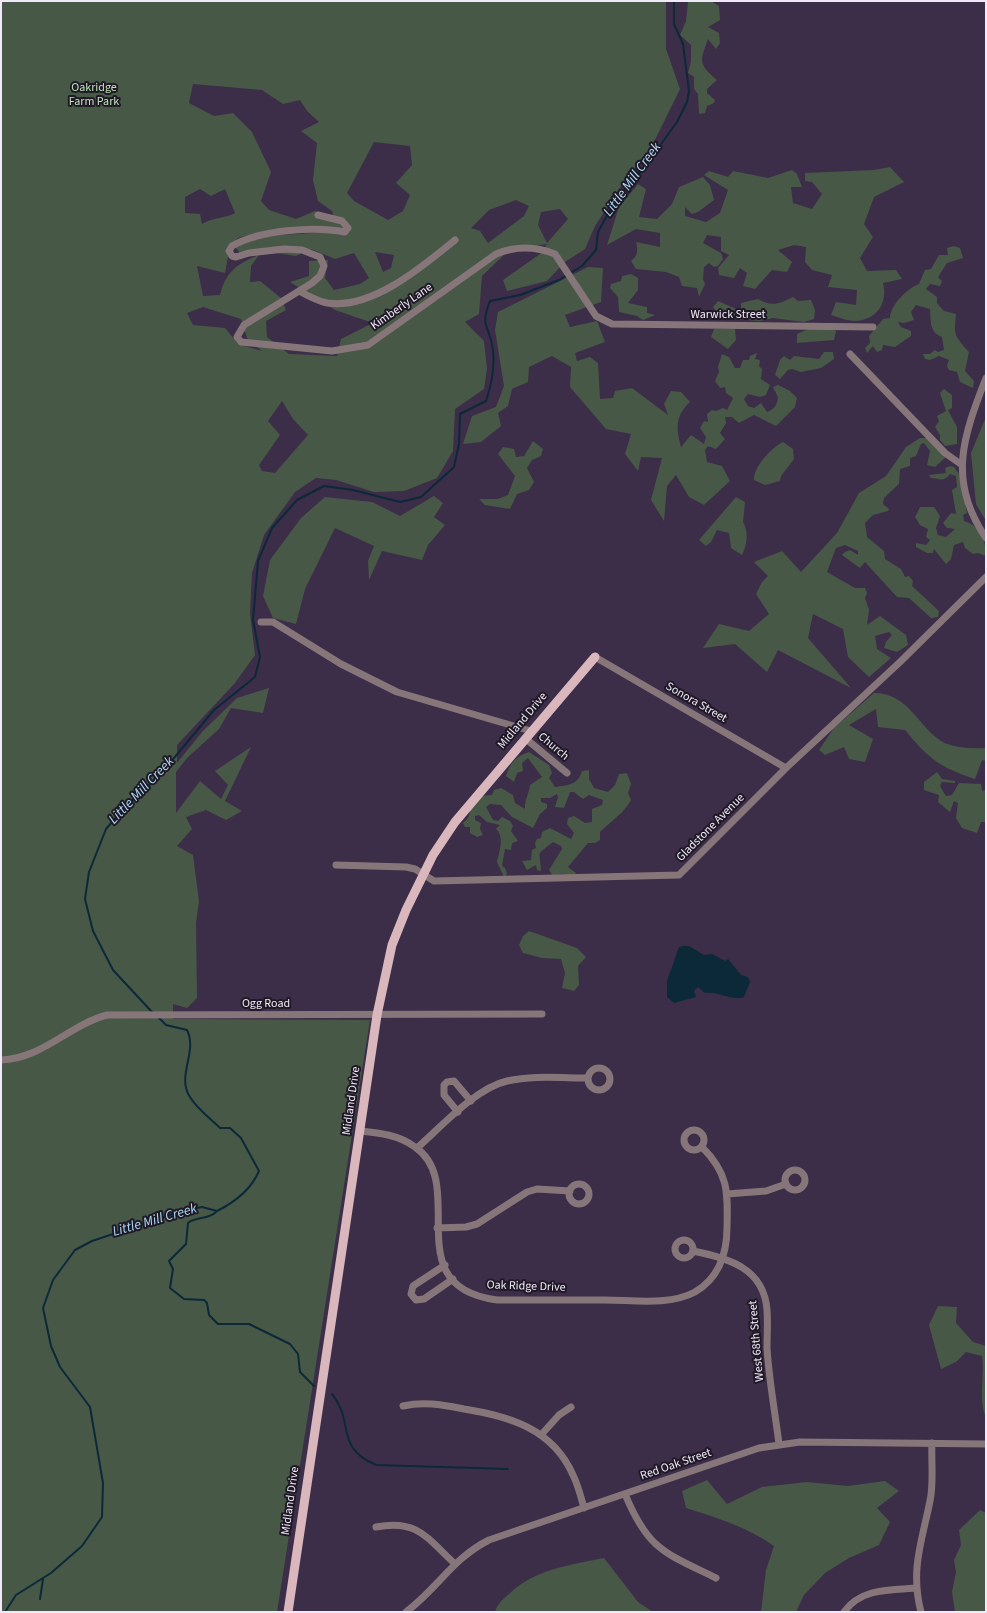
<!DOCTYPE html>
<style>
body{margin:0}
#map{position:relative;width:987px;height:1613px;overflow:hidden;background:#3c2d48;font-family:"Source Sans 3",sans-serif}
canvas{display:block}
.frame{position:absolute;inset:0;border:2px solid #f1e8f9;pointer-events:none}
</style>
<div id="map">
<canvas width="987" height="1613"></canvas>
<div class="frame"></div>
</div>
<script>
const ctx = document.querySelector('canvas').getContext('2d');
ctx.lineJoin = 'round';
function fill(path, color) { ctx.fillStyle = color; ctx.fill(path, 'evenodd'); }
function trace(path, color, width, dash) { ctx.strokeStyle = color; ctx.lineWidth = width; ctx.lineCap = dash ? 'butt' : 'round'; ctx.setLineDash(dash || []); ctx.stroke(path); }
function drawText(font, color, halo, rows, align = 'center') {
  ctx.font = font + ' "Source Sans 3",sans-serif'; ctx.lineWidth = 4; ctx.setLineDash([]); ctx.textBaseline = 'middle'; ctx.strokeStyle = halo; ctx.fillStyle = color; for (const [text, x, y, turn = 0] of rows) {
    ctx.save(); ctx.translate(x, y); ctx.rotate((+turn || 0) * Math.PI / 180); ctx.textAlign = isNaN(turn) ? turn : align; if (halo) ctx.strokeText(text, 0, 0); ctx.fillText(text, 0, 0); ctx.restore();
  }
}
fill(new Path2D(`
 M1,1H666V49L680,89L652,146L621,186L595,226L585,249L565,262L547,281L507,291L503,280L540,254L547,244L508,251L482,276L479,314L465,322L484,341L487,369L484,389L455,409L453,451L437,478L404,491L374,492L336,480L316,478L295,492L264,535L252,573L250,613L255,655L235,683L177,745V763L203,731L237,698L269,688L263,713L231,708L219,729L187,758L176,772V813L200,781L221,799L228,785L215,771L251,747L225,801L242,811L226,820L206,810L186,817L192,829L177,846L193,855L199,901L196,923L197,998L187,1008L173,1004V1019L370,1020L277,1612H1ZM193,84L262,90L283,104L300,100L307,111L319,122L301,131L317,143L313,180L318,201L332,211L334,218L315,211L296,219L269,210L261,201L271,172L252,132L233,113L214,116L189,103ZM374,142L410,146L412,165L396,183L410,195L403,211L388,220L354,201L347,193ZM200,189L211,196L225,189L235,213C224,219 213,217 202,224L200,214L185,213V197ZM516,200L529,206L524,216L488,243L480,231L471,228L489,210ZM560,209L568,219L547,243L538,225L541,212ZM327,232L266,236L235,247L241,254L256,250L296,256L311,249L335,259L354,253L369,278L360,284L334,290L325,278L328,260L309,261V276L290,282L335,310L373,323L341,339L337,356L289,354L267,337L266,321L286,310L281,298L260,281L250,282L251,266L259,255C237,264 226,271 220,295L203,296L197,266L225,273L228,257L226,249L238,238L257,233ZM375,252L394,255L391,268L383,272ZM203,307L241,319L247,338L262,351L238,344L225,328L193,325L187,313ZM282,401L293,419L308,435L275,473L262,471L259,465L280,435L268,421Z
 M711,1L719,6L720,20L708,27L719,33L720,43L716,49L708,39C700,61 698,64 717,80L707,89V93L715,100L714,103L707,106L705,113L699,114L698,94L694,89V77L688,73L691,61V45L680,35L686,21L688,2Z
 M890,167L904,182L874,197L864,224L873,237L860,258L867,271L896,270L902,279L883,283C888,303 877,320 855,321C847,321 838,317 831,315L836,302L856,305L857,290L828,287L832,275L812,270L805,262L806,247L794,245L778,250L792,262L787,272L772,270L755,289L743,286L747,273L740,268L734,278L719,275L718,268L729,255L721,251V237L707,235L703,243L721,253L723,259L718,266L714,267L709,263L704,267L703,279L705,284L699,297L697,288L682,286L679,277L666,272L636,269L631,261C638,256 638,250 636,242L660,247V233L636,229L607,245L619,207L638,184L646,189L639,217L657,219L672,204L679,187L703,177L710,185L714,200L698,212L692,214L685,207V216L706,222L720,213L728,190L704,175L709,171L728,177L733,171L768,178L792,170L797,174L802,187H791L793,203L812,209L822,194L812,182L805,181V173L874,170Z
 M954,246L960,248L963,258L947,263L938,277L942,281L940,286L930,284L926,289L937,297V303L944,311L956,314C954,336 954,335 969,352L965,371L974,381L973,388L960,382L957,372L949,370L947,366L949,360L939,356L930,360L925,359L923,354H930L935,350L938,352L944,350L942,337C929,332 931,321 930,309L916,305L911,312L914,320L904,323L898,322L901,327L911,331V336L895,347L883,345L882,350L877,352L873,346L867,353L865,348L870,343L869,336L883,319L890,318C890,305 908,288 919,284L925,270L931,269L939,255H948L947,248Z
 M588,267L603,268L601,302L565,315L570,327L597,321L605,342L575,353L577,361L590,357L598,363L600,399L613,398L615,391L632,388L668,415L664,404L671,391L681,392L690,402C675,416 676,428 681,447L691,435L704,444L706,437L700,428L704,421L708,422L707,414L712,410L716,411L723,408L727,410L733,398L726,393L725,387L720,388L715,381L719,372L718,367L722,354L729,357L735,368H740L743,360H749L750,356L757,353L755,359L760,360L759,366L762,369L761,379L770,385L766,395L760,397L748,394L744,399L748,406L754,408L761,403L767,412C775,409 777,405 778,397L773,387L778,385L790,391L797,398L795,407L776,426L754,415L739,423L732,417H725L726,423L720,433L725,439L716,449L708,446L705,450L707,462L722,466L730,481L704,505L689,497L676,475L667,486L664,521L651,500L662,458L641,457L638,471L625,454L631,434L606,429L570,387L571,367L552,356L529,367L528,382L512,389L508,406L498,413L501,426L481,442L463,444L472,416L496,407L504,386L495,330L498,312Z
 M631,274L638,278V290L628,303L647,307V313L655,315L643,320L637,316L619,312L618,297L610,288L611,284L621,281L622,276Z
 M793,297L798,301L811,300L815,310L814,319L804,322L773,318L760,321L720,318L713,307L718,301L736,309L738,313L741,312V303L758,299C772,307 779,304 793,297Z
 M831,328L836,331L834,340L797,343V334L808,329Z
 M714,329H735L736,340L728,349L711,337Z
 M824,352H833L834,359L821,368L801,372L792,369L788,370L780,379L775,375L780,360L784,356L790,360L794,356L819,359Z
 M944,389L952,395V408L948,410L957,427V444L945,446L940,440V435L935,427L939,421L937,416L946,411L940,393Z
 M986,417V521L976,504L971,453Z
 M920,438H929L946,457L935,467L927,465L930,451L924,443L921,444L916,456L910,458V466L900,469L899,484L884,498L883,504L889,509L888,511L873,515L865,523L867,537L884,551L885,559L901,569L905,577L909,576L913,581L912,586L939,611L938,617L931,618L909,598L897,597L865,562L860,568L842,555L845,552L850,550L858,555V551L845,545L836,548L827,572L855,588H865L867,593L865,598L869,610L867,625L880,616L906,635L908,645L897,652L884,648L886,642L892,635L889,632L875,636L877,649L891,658L869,677L848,657L843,629L813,614L808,638L851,688L778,650L767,672L735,644L703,648L719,624L749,631L769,614L756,594L762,582L768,576L754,562L782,551L801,572L837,533L859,493L886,476L906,447Z
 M533,441L543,449L541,456L532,460L527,468L534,482L529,490L517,494L510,509L485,505L479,499H498L508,495L515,476L498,454L503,447L514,449L516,457L524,456Z
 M783,442L793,449L794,459L781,476L780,481L765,485L754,480C754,466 771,448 783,442Z
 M950,466L954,467L959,474L967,513L963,515L964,521C980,525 986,541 986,556L978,553L973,554L965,548L963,542L954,545L951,559L946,564L934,549L933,553H927L916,547V543L926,545L930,540L926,537L928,529L920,525L915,517L920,507H934L940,516L936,528L938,535L946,537L955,529L947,528L943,523L951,513L956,514L952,490L957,487L956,476L950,474C943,483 940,478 931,478L929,475L946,473L945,468Z
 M434,496L443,503L434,517L445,525L428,545L422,560L382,551L369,580L368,561L374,546L335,528L305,589L296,624L273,618L263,596L270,560L301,518L325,497L372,502L400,516Z
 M736,497L745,502L743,522C749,532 747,545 742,555L731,548L729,533L717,530L711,542L706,546L699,540Z
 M874,693C908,693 917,725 941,741C953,748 973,749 986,748V761L982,760L975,779C939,767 929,759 905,730L878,727L876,709L849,725L873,739L865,762L849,759L844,747L825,755L819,750L834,728Z
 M529,752L549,765L552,773L549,778L555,787C568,785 578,785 582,771L589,770V779L594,788L608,792L615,785L619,774L627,773L631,784L628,793L631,800C624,813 611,821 600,832V840L595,843H588L568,867L576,873L574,876L560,874L553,876L549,870L562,849L561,846L553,842C535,857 540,848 541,871L537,870L536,865L527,870L522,861L531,860L532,850L536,848L535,843L537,839L541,838L542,832L550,828L571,839L574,833L567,824L568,818L574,816L585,823L592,822V809L602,805L603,800L589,795L583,799L574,792H570L564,808L555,807L558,797L557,794L550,798H541V802L547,804V808L540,814L533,828L512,817L501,805L490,804L486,807L493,820L498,821L502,817L510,821L513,826L511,831L518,841L512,843L511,850L505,849L502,866L505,868L507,874L504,877L497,862C499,852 505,837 496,829L500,825L487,822L479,815L475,816V820L481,823L480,829L483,835L477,837L470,833V827H465L463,823L468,818L471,808L482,796L492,795L494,790L501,788L513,795L515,803L525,809C524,801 529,794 530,785L542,777L528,758L522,763L523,771L517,773L514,782L506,776C510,763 516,756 529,752Z
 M937,772L942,779L955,781V783L942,782L940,786L946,796L952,795L959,783L981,784L982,791L985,790L986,822H981L977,833L962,828L956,818L958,803L954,801L950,812L938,802L939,795L924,790V782Z
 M529,931L577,948L586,957L578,966L579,985L574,991L562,988L565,973L561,959L542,958L523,953L519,945L523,936Z
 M938,1306L957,1307L956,1323L973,1342L986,1346V1418C978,1398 985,1376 982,1356L966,1352L956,1362L941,1369L929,1325Z
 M707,1480L727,1504L762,1487L807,1482L848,1486L885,1481L899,1491L877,1508L890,1522L879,1545L849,1558L825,1573L804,1595L796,1612H761L766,1570L774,1546C747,1527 718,1518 686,1508L682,1491Z
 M980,1510L986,1513V1612H955L952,1592L956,1572L954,1560L961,1545L959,1530Z
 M604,1558L638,1602L653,1612H495C498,1603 503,1599 509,1594C535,1569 570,1565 604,1558Z`), '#485847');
fill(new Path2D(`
 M683,946H689L704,955L712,954L725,961L728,959L741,975L748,977L750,982L744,997C734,1002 718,991 705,993L698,987L694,991L696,997L674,1003L667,997V981L679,947Z`), '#0b2939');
trace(new Path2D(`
 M152,1012L113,970L93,931L85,899L89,872L106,829L124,808L159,776L214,710L255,677L260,657L253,620L258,561L272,528L297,500L324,486L353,490L400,502L421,497L454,467L459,444L460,414L486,401C491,386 495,367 493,350C490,324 479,329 490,301L520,295L559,280L582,266L596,250L598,232L615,201L643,169L677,122L687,102L689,91L683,44L674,24V1
 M216,1212C208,1220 196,1216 188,1223L186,1244L169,1261L173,1269L170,1288L184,1299L204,1300L207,1303L209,1315L218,1324H249L290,1344L298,1354L300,1372L314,1386
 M332,1394C355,1422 334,1447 376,1465L508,1469
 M40,1599L43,1579
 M5,1612L16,1595L51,1573L82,1546L102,1517L103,1483L90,1407L60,1367L51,1346L43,1308L53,1280L75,1250L92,1241L182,1211L202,1207L217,1211C235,1202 251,1190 259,1171L241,1138L230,1128H220C210,1118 197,1109 190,1097C176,1076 198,1052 187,1030L166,1025L158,1017`), '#0b2939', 2);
trace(new Path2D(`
 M318,215L342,221L348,228L345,232C314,226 260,230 232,246L229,251L232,256L236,257L249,253L284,249L302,250L320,257L324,266L320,276L312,283L244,325L237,337L241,342L332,351L368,345L496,254C515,246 535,246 555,254L596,316L612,324L873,327
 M299,291C308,296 317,301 327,303C372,310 423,266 455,240
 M850,354L945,453L962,465
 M986,378C963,437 947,481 986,538
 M261,622H273L341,664L397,692L531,731
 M595,657L786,768
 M525,738L567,773
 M336,865L406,867L415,869L434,881L679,875L786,768L900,662L986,577
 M1,1060C42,1059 69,1025 107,1015L542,1014
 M588 1079a11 11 0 1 1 22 0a11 11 0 1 1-22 0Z
 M458,1112L444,1095V1085L447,1082L454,1081L471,1101
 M684 1140a10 10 0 1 1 20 0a10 10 0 1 1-20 0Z
 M360,1131C380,1133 399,1135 415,1147C470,1184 395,1287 497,1300C533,1300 569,1300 605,1300C633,1300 669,1306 695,1292C719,1278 727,1253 727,1227C728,1191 728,1173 702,1147
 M417,1148C441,1127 476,1088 507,1081C533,1075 562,1078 588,1078
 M785 1180a10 10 0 1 1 20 0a10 10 0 1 1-20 0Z
 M569 1194a10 10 0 1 1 20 0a10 10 0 1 1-20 0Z
 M727,1194L766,1191L786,1184
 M437,1228L466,1227L477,1224L527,1192L537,1189L570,1191
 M675 1249a9 9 0 1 1 18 0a9 9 0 1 1-18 0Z
 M693,1251C728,1258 764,1268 767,1310C768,1322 767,1336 767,1348C769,1380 775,1412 779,1444
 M445,1265L413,1286L411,1294L416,1300L424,1299L453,1279
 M403,1406C424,1401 443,1405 464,1409C509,1416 553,1429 573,1475C578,1485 581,1497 584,1508
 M541,1435L559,1415L571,1407
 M625,1494C648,1550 665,1553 716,1578
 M376,1527C417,1519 426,1537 454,1563
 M406,1612C437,1589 453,1558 489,1540L759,1448L800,1442L986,1444
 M844,1612C861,1588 890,1590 917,1588
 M921,1612C910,1570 922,1541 930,1501C934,1483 931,1461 932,1443`), '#877679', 7);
trace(new Path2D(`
 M288,1612L377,1015L392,945L406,910L433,855L455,822L595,657`), '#d9b7bd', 9);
drawText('12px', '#bbe5b6', '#1f1925', [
 ["Oakridge",94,88],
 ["Farm Park",94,102]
]);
drawText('12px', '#f1e8f9', '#1f1925', [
 ["Kimberly Lane",402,307,-35],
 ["Warwick Street",728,315],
 ["Sonora Street",696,703,30],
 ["Midland Drive",523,721,-50],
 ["Church",553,747,40],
 ["Gladstone Avenue",711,828,-45],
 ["Ogg Road",266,1004],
 ["Midland Drive",352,1101,-82],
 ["Oak Ridge Drive",526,1287,2],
 ["West 68th Street",757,1341,-95],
 ["Red Oak Street",676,1465,-19],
 ["Midland Drive",291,1501,-82]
]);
drawText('italic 14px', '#addaf7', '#1f1925', [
 ["Little Mill Creek",633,180,-54],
 ["Little Mill Creek",142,791,-46],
 ["Little Mill Creek",155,1221,-16]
]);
</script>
